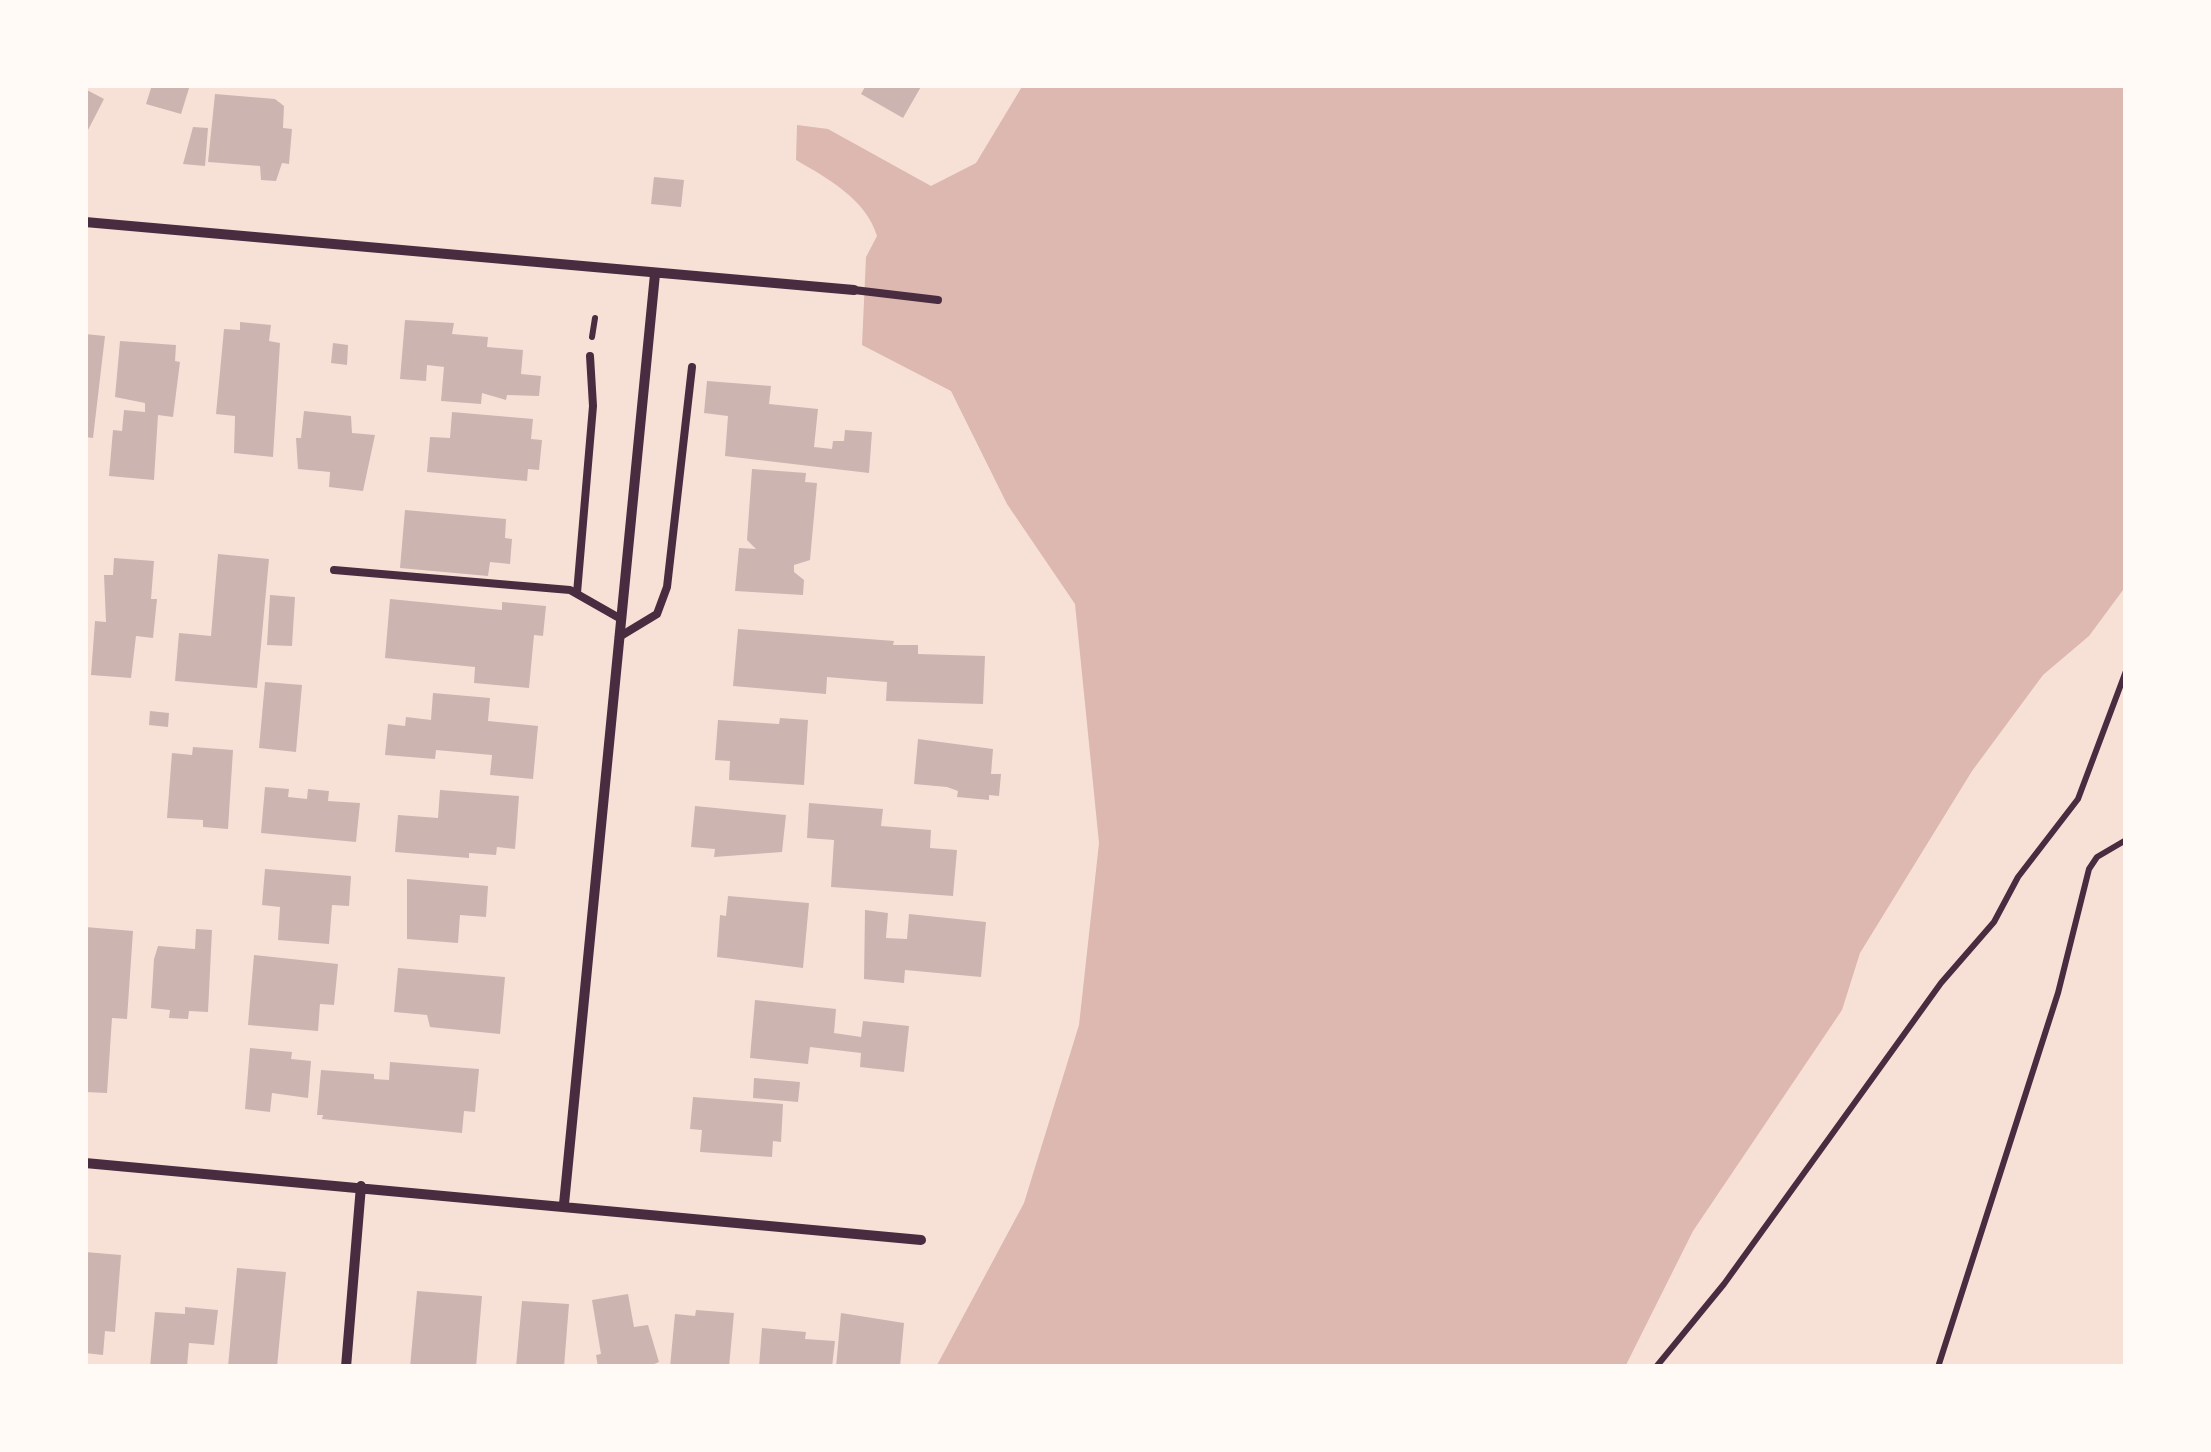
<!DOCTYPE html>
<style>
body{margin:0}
#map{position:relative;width:2211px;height:1452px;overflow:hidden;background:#f7e1d7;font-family:"Varela Round",sans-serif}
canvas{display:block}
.frame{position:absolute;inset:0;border:88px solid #fffaf5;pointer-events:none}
</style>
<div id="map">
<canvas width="2211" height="1452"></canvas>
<div class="frame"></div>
</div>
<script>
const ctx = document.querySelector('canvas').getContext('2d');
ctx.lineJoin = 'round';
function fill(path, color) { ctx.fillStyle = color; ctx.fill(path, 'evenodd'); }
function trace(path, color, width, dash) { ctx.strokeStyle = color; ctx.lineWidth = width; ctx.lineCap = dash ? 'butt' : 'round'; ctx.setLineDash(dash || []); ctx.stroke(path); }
fill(new Path2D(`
 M1023,85H2126V586L2089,636L2043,675L1972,771L1860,953L1842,1010L1693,1231L1625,1367H936L1024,1203L1079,1025L1099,843L1075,604L1007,504L951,391L862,345L866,257L877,236C866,199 827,178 796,160L797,125L828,129L931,186L976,163Z`), '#dcb8b0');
fill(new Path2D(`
 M152,85H190L181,114L146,104Z
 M866,85H922L903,118L861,94Z
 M85,89L104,99L88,130L85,129Z
 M215,94L275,99L284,106L283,128L292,129L289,164L282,163L276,181L261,180L260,166L208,162Z
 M193,127L208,128L205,166L183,164Z
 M654,177L684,180L681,207L651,204Z
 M405,320L454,323L452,334L488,337L487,347L523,350L521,374L541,376L539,396L507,395L506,400L482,393L481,404L441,401L444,367L427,365L426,381L400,379Z
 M240,322L271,325L269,341L280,343L273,457L234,453L235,416L216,414L224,329L240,330Z
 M85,334L105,336L93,438L85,437Z
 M120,341L176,345L175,361L180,362L173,417L158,415L154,480L109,476L113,430L122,431L124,410L145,412V403L115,397Z
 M333,343L348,345L347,365L331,363Z
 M707,381L771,386L769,404L818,409L814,447L832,449L833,441H844L845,430L872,432L869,473L725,456L728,416L704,413Z
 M304,411L351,416L352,433L375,435L363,491L329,487L330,472L298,469L296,438H301Z
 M452,412L533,419L531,439L542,440L539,470L528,469L527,481L427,472L430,437L450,438Z
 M752,469L806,473L805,482L817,483L810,560L794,565V572L804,580L803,595L735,591L739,548L756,549L747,540Z
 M405,510L506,519L505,538L512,539L510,564L490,562L488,576L400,568Z
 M218,554L269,559L257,688L175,681L179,633L211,636Z
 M114,558L154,561L151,599H157L153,638L136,636L131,678L91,675L95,621L106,622L104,575H113Z
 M270,595L295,597L292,646L267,645Z
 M390,599L502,610V602L546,606L543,636L534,635L529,688L474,683L475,667L385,658Z
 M738,629L894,641L893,645H918V654L985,656L983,704L886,701L887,682L827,677L826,694L733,686Z
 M265,682L302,685L296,752L259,748Z
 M433,693L490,698L488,721L538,726L533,779L490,775L492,755L436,750L435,759L385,755L388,724L405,726L406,717L431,720Z
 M150,711L169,713L168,727L149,725Z
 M780,718L808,720L804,785L729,780L730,761L715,760L718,720L779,724Z
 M918,739L993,749L991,774H1001L999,796L989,795V800L957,797L958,791L947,787L914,784Z
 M193,747L233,750L228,829L203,827V820L167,818L172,753L192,755Z
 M265,787L289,789L288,797L307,799L308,789L329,791L328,801L360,803L356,842L261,833Z
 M440,790L519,796L515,849L497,847L496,855L469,853V858L395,852L398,815L438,818Z
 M809,803L883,809L881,826L931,830L930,848L957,850L953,896L831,887L834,840L807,838Z
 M695,806L786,815L782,852L714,857L715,849L691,847Z
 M265,869L351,876L349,906L332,905L329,944L278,940L280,907L262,905Z
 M407,879L488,886L486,917L460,915L458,943L407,939Z
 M728,896L809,903L803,968L717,957L720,915L726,916Z
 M865,910L888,913L886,938L907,939L909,914L986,922L981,977L905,970L904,983L864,979Z
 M85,927L133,931L127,1019L112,1018L107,1093L85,1092Z
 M196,929L212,930L208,1012L189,1011L188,1019L169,1018L170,1010L151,1008L154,959L158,946L195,949Z
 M254,955L338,964L334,1005L320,1004L318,1031L248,1025Z
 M398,968L505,977L500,1034L430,1027L427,1015L394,1012Z
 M755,1000L836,1009L834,1033L861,1037L863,1021L909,1026L904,1072L860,1067L861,1053L810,1047L808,1064L750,1058Z
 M250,1048L292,1052L291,1059L311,1061L308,1098L272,1093L270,1112L245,1109Z
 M390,1062L479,1069L475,1112L464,1111L462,1133L322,1119L323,1115H317L321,1070L374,1074V1079L389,1080Z
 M754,1078L800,1082L798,1102L753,1098Z
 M693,1097L783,1104L781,1142L773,1141L772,1157L700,1152L702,1130L690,1129Z
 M85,1252L121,1255L115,1332L105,1331L103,1355L85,1353Z
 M237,1268L286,1272L277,1367H228Z
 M417,1291L482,1296L476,1367H410Z
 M628,1294L634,1327L648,1325L659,1362L647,1367H598L596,1355L601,1354L592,1300Z
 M522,1301L569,1304L564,1367H516Z
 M185,1307L218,1310L214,1345L189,1343L187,1367H150L155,1312L185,1314Z
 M696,1310L734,1313L729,1367H670L675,1314L695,1316Z
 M841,1313L904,1323L900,1367H836Z
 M762,1328L806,1332L805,1339L835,1341L832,1367H759Z`), '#ccb4b1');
trace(new Path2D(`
 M592,337L595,318
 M1656,1367L1724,1284L1941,983L1994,922L2018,877L2078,799L2126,671
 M1938,1367L2058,993L2089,869L2097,857L2126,840`), '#4a2c40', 6);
trace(new Path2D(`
 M854,290L938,300
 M334,570L570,590L621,619
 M577,593L593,406L590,356
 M619,637L657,614L667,587L692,367`), '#4a2c40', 8);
trace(new Path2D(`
 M85,222L854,290
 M85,1163L921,1240
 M564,1204L655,274
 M346,1367L361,1186`), '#4a2c40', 10);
</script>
